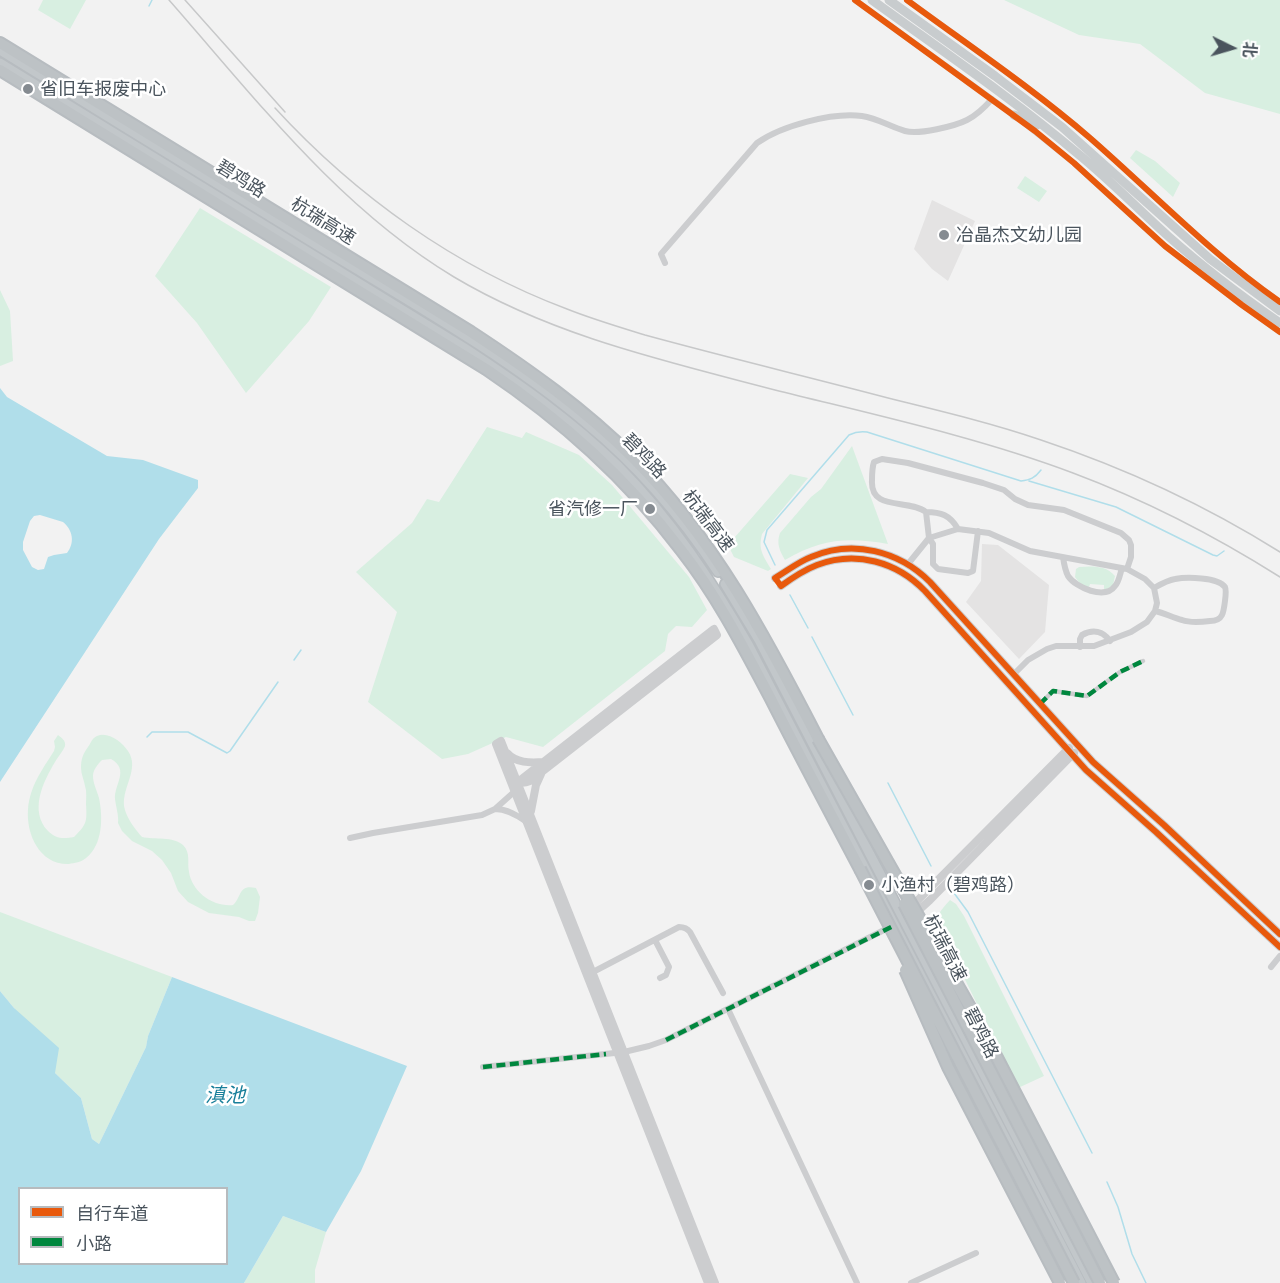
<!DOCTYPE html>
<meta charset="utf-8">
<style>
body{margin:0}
#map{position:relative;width:1280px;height:1283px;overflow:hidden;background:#f2f2f2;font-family:"Golos Text","Noto Sans SC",sans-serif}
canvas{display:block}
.legend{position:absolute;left:18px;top:1187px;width:210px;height:78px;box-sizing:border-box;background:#fff;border:2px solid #b7bbbe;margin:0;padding:8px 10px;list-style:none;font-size:18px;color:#4a545d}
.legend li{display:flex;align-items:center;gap:12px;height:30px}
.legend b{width:30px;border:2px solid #b7bbbe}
.north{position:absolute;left:1202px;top:18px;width:60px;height:60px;-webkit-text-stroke:4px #fff;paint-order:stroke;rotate:95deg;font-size:16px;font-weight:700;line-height:24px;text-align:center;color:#4a545d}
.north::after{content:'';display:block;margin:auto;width:21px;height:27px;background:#4a545d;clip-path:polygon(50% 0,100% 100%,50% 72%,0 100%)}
</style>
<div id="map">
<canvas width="1280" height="1283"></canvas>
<ul class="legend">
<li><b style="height:8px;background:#e8590c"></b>自行车道</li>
<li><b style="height:8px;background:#00873e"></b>小路</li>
</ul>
<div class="north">北</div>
</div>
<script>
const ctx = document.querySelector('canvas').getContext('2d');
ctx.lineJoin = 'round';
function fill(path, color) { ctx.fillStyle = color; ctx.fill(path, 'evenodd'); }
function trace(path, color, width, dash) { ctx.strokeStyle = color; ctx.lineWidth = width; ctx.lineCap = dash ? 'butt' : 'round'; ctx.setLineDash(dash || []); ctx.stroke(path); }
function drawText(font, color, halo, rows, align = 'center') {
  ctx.font = font + ' "Golos Text","Noto Sans SC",sans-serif'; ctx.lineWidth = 5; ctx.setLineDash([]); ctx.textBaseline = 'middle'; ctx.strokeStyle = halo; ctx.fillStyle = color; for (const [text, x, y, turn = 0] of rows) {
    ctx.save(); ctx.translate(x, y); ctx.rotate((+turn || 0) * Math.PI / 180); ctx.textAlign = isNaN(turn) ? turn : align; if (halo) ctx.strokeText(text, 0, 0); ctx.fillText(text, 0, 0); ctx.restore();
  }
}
fill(new Path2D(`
 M932,200L975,221L948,281L932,269L914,249Z
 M982,544L998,545L1049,585L1045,632L1019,659L966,602L981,581Z`), '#e4e3e3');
fill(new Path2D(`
 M43,0H86L70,29L38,10Z
 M1004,0H1280V114L1205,93L1140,44L1079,35Z
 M1136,150L1155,161L1180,183L1173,197L1130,158Z
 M1025,176L1047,191L1039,202L1017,188Z
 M200,208L331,287L309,321L246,393L197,323L155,276Z
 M0,290L10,311L13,361L0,366Z
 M487,427L522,438L526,432L579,455L612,485L689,577L707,610L692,627L676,626L668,634L665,651L543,747L506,737L468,754L442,759L368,702L397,612L356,572L412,523L427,499L439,502Z
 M852,446L888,544C846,537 822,539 785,560C780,551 776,544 780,533L811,497L821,489Z
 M790,474L808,478L762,534C758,550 763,555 771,569L768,571L734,557L728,545Z
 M1079,567C1092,566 1106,565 1115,576L1113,585L1108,589H1104V585L1090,584L1089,587L1081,585L1075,577L1076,569Z
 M58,735C62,738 66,741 65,746C63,751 58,757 55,762C43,782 29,811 48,831C56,839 63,839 74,837C87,824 87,822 86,804C86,798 87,792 85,786C84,780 81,774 81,768C81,759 83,754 88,747C91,743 92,738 97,736C108,731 122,742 128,751C141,770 119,790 125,810C128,820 135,829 142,837C155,840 173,836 183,845C191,853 187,862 189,872C192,892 213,907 233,905C242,897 238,884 256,888L260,897L258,913L255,921H249L239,917L209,913L188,902L178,891L171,873L162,860L152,851L132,841L122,831L118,823C119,816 116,807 115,799C114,784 130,770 111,759L102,760C98,764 93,770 93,776C93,783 97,791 99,798C103,817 103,845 86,858C82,862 74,863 69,864C40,865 26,835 28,809C30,786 42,770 54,751L55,747L54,741Z
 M950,900L956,904L964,916L1044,1076L1018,1088L956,961L934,928C935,916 942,909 950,900Z
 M0,912L172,977L148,1036L146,1047L99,1144L92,1139L81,1098L55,1073L14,1008L0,991Z
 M283,1216L326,1232L315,1270V1283H244Z`), '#d8efe1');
fill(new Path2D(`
 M0,388L7,397L107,456L143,460L198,480V488L159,539L0,782ZM40,515L63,522C73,530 75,543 67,553L54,555L48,557L44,569L38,570L32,567L23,550V542L30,521L34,516Z
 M172,977L407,1066L361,1171L326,1232L283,1216L244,1283H0V991L14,1008L59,1048L55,1073L81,1098L92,1139L99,1144L146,1047L148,1036ZM226,1188V1264H20V1188Z`), '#b0deea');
trace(new Path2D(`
 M149,6L152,0
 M1029,481L1116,507L1213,555L1217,556L1224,551
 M775,565L764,542L767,530L849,435C855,432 860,431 867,432L1021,481C1030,480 1035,478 1041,470
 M790,595L808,628
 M812,637L853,715
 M294,660L301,650
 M147,737L152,732H188L227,753L230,751L278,682
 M888,783L931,866
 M954,893L968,912L1092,1153
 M1107,1182L1118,1207L1132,1254L1146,1283`), '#b0deea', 1.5);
const trunk = new Path2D(`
 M0,50C108,117 217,184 325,250C414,304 506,356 586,423C637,465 682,517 718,572
 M0,63L463,347C518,383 571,420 618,466C671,519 712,581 749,646L1081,1283
 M725,584L759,640L1092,1283`);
const motorway = new Path2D(`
 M0,43L471,332C529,370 584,409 633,458C714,539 766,638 818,739
 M0,70L486,369C563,421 626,477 682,551C718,597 744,648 771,699C800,756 830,812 860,869`);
trace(trunk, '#b7bcc0', 12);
trace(motorway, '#b7bcc0', 14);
trace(new Path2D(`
 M1040,704L1053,691L1087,696L1120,672L1143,661`), '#cccdcf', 4.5);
trace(new Path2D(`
 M855,0L1015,116
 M907,0C968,45 1032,88 1090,138C1153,193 1211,254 1280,302
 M1023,122L1074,163L1165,246L1242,305L1280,332
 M665,263L661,254L757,143C781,126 832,112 862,116C877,118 891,127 905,131C919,135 955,126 967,120C977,115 985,107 992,99
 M926,512C941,512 950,515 958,529
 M978,531L973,571L968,573L938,569L933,564V544L929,538L926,512C908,498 870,512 872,480C872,474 872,468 874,462L882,459L908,463L983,483L1004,490L1015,499L1028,505L1064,510L1121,533L1129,540L1131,545V557L1127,569
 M1063,557C1064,564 1065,570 1068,576C1076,588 1105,600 1115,586C1119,582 1120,574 1122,568
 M908,564L929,538L958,529L989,533L1030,551L1127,569L1145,579L1154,588L1157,603L1155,611L1147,622L1131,632L1094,646H1056L1047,649L1028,660L1014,674
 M1154,588C1161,584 1168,580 1175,579C1186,577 1218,577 1225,587C1227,591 1224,611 1222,615C1220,619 1215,621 1210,621C1202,622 1190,623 1182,620C1173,618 1165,613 1155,611
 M1080,647V639L1082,635C1093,629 1103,631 1110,641
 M495,809C507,809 517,815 527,822
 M350,838L373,833L482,815L495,809L514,792
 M655,940L669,967L666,975L660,978
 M1271,967L1280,956
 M593,972L679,927C684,927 687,928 690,932L723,993
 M728,1009L857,1283
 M483,1067L624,1052L649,1046L666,1040L892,926
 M911,1283L976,1253`), '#cccdcf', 6);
trace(new Path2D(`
 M775,578C787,571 798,562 811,557C853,539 899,551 930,582L1093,762L1164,825L1280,934
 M781,586C792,578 804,570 817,565C856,550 897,562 925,591L1086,770L1156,832L1280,947
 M507,753C516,763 530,763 543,762
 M516,781C521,784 525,783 530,781L717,635L714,629L518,782L517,784
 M531,811L536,785L541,774
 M909,905L916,902L1069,748
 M912,913L919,910L930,900L1074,753
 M708,1283L496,744L501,741L715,1283`), '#cccdcf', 8);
trace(new Path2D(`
 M872,0C941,50 1012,98 1077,153C1109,179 1138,209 1168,236C1204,268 1241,296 1280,323
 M889,0L995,76L1062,127L1210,259L1280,311
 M1014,115L1037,125`), '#c8ccce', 9);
trace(trunk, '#c2c7ca', 9);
trace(motorway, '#bdc2c5', 10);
trace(new Path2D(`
 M169,0C256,99 339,208 454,277C553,336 665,361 775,390C875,415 977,437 1073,473C1145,500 1215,536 1280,577
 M185,0L285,112
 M275,108C356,196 455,267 567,309C592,319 619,327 645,335C729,358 813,378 896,400C945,412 994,424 1041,440C1125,468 1205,505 1280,552`), '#c7c8c9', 1.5);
const motorwayBridge = new Path2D(`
 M818,739L979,1023L1114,1283
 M860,869L1074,1283
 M904,904L1100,1283
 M905,970L948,1067L1060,1283`);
trace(motorwayBridge, '#b7bcc0', 14, []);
trace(motorwayBridge, '#bdc2c5', 10);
trace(new Path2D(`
 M1040,704L1053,691L1087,696L1120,672L1143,661
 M666,1040L895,925
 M483,1067L606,1054`), '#00873e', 4.5, [9, 4.5]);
trace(new Path2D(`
 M855,0L1035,131L1074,163L1165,246L1242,305L1280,332
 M907,0C968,45 1032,88 1090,138C1153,193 1211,254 1280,302
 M1280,934L1164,825L1093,762L930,582C899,551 853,539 811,557C798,562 787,571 775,578L781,586C792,578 804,570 817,565C856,550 897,562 925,591L1086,770L1156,832L1280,947`), '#e8590c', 6);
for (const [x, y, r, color] of [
 [28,89,6,"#858b91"],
 [944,235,6,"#858b91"],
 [650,509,6,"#858b91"],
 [869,885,6,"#858b91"]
]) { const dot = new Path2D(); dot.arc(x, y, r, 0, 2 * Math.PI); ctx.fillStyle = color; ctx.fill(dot); trace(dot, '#fff', 2); }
drawText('18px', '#4a545d', '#fff', [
 ["省旧车报废中心",40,89],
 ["冶晶杰文幼儿园",956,235],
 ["省汽修一厂",638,509,"right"],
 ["小渔村（碧鸡路）",881,885]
], 'left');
drawText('18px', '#4a545d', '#fff', [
 ["碧鸡路",241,179,32],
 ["杭瑞高速",323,221,32],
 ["碧鸡路",644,456,46],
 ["杭瑞高速",708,521,53],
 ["杭瑞高速",945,948,63],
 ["碧鸡路",981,1033,63]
]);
drawText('italic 20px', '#187f9a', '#fff', [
 ["滇池",225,1096]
]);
</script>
